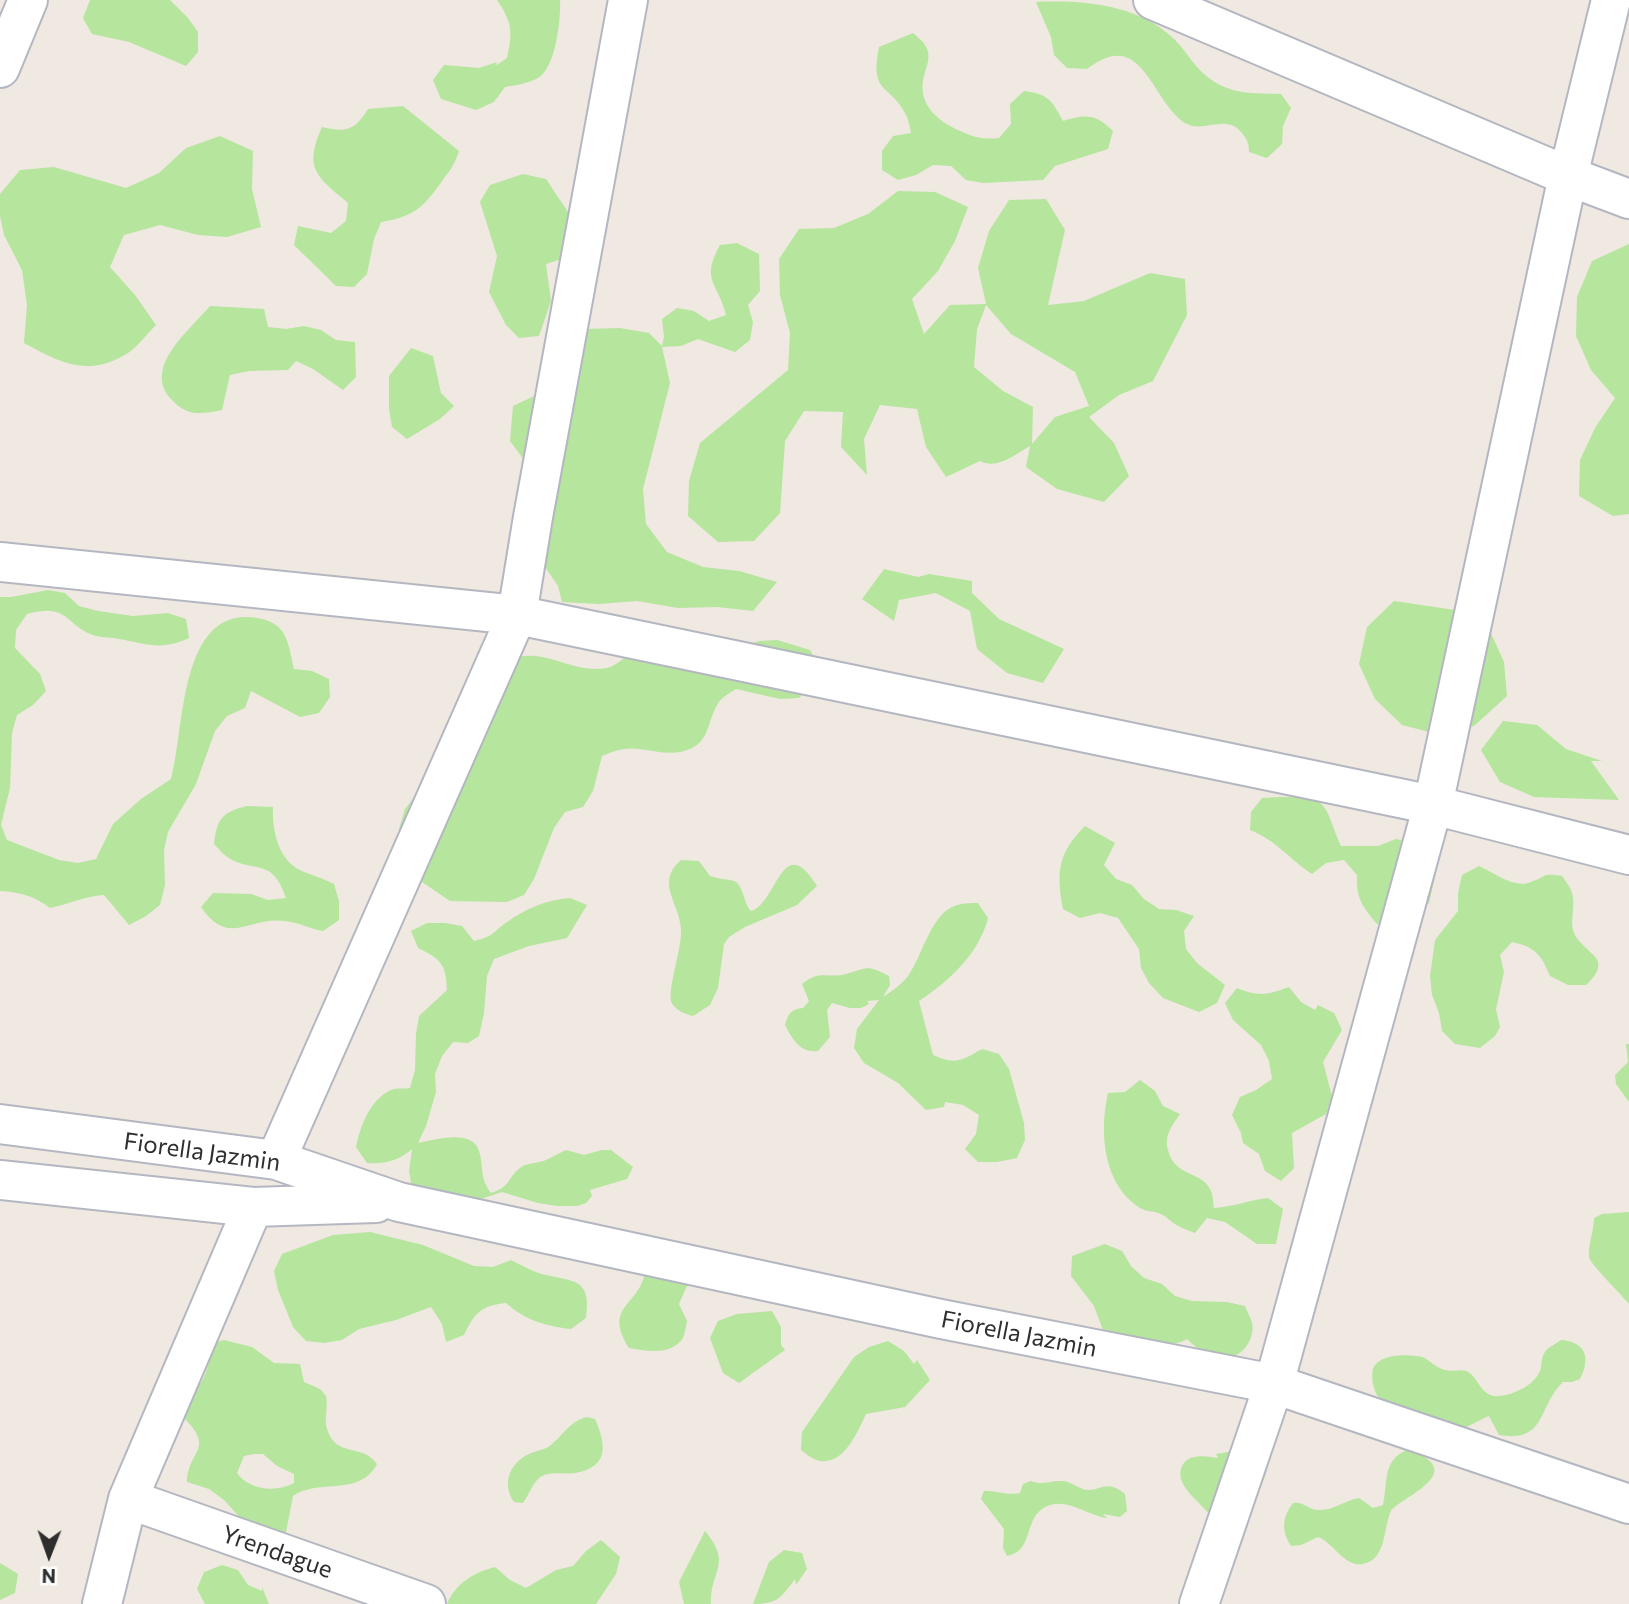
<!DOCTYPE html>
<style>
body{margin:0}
#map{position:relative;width:1629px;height:1604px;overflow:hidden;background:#efe9e1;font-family:Commissioner,sans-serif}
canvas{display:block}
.north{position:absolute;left:14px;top:1520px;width:70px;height:70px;-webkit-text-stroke:5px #fff;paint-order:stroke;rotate:181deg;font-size:19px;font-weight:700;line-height:28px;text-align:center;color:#2e2e2e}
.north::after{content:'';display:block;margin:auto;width:24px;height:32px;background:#2e2e2e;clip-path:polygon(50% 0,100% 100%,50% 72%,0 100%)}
</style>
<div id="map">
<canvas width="1629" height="1604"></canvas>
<div class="north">N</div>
</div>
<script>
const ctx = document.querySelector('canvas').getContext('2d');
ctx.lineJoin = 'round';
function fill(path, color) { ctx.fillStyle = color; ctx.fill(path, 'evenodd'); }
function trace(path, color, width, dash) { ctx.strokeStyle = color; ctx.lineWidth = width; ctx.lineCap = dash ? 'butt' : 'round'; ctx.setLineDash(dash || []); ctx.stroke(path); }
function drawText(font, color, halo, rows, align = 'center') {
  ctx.font = font + ' Commissioner,sans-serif'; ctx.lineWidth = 5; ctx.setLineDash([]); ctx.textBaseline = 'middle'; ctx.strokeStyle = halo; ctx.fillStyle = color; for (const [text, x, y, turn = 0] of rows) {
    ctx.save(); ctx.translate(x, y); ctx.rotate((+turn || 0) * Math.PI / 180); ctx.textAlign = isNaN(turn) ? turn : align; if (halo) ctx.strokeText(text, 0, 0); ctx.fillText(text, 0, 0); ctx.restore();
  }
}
fill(new Path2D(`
 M90,0H170L188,18L198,32V52L186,66L129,42L92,34L83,18Z
 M497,0H560C561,19 556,61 542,75C533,83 516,85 505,87L494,102L476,110L441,99L433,80L444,65L479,68L497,62L495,66L507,58C513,31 512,22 497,0Z
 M1036,2C1082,0 1137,4 1173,38C1182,46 1189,58 1197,67C1223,95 1246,93 1281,94L1291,108L1283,126L1282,144L1267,158L1249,152C1249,143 1247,139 1241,132C1226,113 1203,134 1185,123C1150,100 1143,26 1087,69L1067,68L1054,55L1051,37Z
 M913,33C917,37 922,40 925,45C933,57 925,68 923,81C919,105 938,121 958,130C974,137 981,140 999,138L1011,124L1010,104L1024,91C1048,94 1052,100 1063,121C1087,114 1095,114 1113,131L1108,149L1055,166L1043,180L983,183L966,180L951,166L933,165L916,175L898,180L882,170V151L893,136L911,133C910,128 909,122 907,117C892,83 869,97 879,47Z
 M403,106L459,151C454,167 449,171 440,184C422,209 412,217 381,222L374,239L367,274L354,287L336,286L294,245L298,226L331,233L346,221L348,203C317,177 303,169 322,127C347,133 355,130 368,109Z
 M220,136L253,151L252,189L261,227L227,237L198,235L160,225L124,235L110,267L135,295L156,325C147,334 138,346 128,353C88,378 61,363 24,343L27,305L22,270L4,235L0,216V194L20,170L54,167L126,188L159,173L186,148Z
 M523,174L546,179L576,224L565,258L546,264L551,301L539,336L519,338L506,325L489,292L497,256L480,202L490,185Z
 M898,191L935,192L968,207L955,241L938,271L912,299L924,334L950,305L986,304L978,268L989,231L1009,200L1046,199L1065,230L1048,305L1084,301L1150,273L1185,279L1187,315L1153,381L1119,395L1089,417L1114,443L1129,476L1104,502L1057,489L1026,467L1030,446C1016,454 997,470 980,461L946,477L926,447L917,409L880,405L864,439L867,475L841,447L843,412L804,411L785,441L780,513L754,541L718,542L688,516L689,481L700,443L788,370L790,333L780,295L779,259L799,229L834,228L868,214ZM986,305L1011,334L1075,372L1089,406L1055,417L1032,444L1033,407L1003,391L974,367L977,329Z
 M737,243L759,254L760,291L748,305L753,322L750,340L735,352L698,339L681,346L662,347L670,383L643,489L646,524L667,552L703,567L739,571L777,582L753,611L717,607L678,608L637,601L599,604L562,602L558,586L537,555L533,472L510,441L513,406L545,391L585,329L620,328L649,333L662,346L664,337L662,319L677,308L694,311L709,321L726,315C718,282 700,281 720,245Z
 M1629,244V514L1613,516L1579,496L1580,460L1595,428L1615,398L1591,370L1576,336L1577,297L1592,261Z
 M210,306L264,309L268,327L286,329L304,326L321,330L336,340L355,342L356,377L343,390L313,369L296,361L288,370L249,371L230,375L222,410C200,414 188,417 172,400C141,368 190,330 210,306Z
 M411,348L433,356L441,393L454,406L440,419L407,439L392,427L389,409V376Z
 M884,569L918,577L929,574L972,581V593L999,619L1064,649L1043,683L1007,673L977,649L970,611L936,593L899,600L894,621L862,599Z
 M48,590L65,593L79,606L98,611L133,616L168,613L186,619L189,638C161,651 147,644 119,639C111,637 103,638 96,636C64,626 70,602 27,614L16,630L15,648L40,674L46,691L33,705L17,715L12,733L10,788L1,825L7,840L59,860L78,863L96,859L113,824L141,799L171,779C185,731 178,605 257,618C288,623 288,643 294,669L312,671L329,679L330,697L319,713L300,717L251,691L245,708L227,716L215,731L196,784L168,832L164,850L165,885L160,905L146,916L129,925L104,895C85,896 69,904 50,908C34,896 20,892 0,891V597H11Z
 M1394,601L1462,611L1490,631L1504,662L1507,696L1474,726L1437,734L1402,725L1375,699L1359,664L1367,627Z
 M777,640L810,650L819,666L812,685L799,698L780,699L736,689C730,693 722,697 719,702C708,717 710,740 692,748C674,757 657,751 638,749C625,747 614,751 602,756L593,791L583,807L565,812L554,828L534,879L524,895L507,902L450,901L419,880L400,848L399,829L405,809L424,784L504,660C515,657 525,655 536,656C560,659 582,673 607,668C619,665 629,653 638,645L741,647L759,641Z
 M1503,721L1537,725L1566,749L1602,761H1591L1619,800L1534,797L1500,782L1481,750Z
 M1279,797C1332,797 1322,803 1341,846H1378L1396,839L1414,843L1430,851L1437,868L1429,903L1414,913L1377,924C1362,906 1356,898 1357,875L1344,860L1326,863L1312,874C1289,859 1276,840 1250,830L1251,812L1262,798Z
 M247,806L273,807C272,830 278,861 302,871C313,876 323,878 334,884L339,901V920L323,931C310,929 298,922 285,921C248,916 229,948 201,907L213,893L251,894L268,900L286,898C272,855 253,875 226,856C222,853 218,848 214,844C217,819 222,812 247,806Z
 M1085,826L1115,843L1104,865L1116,879L1132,885L1144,899L1159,909L1176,910L1194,916L1184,931L1186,949L1197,963L1225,985L1217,1003L1199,1012L1163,998L1149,983L1141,968L1139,949L1118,918L1100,913L1080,918L1063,909C1056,872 1058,853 1085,826Z
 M681,860L699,861L710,876C718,879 726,879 734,881C744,885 743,903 751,911C777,904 782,829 817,886L797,905L745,927L729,937L724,944L718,988L710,1005L693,1016C685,1014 674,1010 671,1001C668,988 682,947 681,931C681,904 654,883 681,860Z
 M1479,866C1495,873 1514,889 1531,882C1549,876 1540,873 1562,876C1565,881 1569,885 1571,890C1577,904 1569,920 1574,933C1580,946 1597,955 1598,962C1600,971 1592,979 1586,985H1568L1550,976C1541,954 1535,947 1512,942L1500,955L1504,972L1496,1009L1500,1027L1495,1036L1480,1048L1455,1044L1442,1031L1439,1013L1432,995L1430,976L1435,940L1458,911V893L1462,875Z
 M570,898L587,905L567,938L529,946L494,959L487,976L484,1013L479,1036L468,1043L453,1042L442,1056L435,1074L436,1092L426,1126L418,1143C433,1140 473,1128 479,1151C484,1167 479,1177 491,1193C511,1187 507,1178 520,1168C528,1162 537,1164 546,1160C553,1157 559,1153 566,1150L584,1155L602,1150H611L633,1167L627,1179L590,1190L592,1196L586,1203L577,1206H557L538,1203L502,1192L466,1204L412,1188L409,1171L412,1149C398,1161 385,1164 367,1163L356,1147C360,1127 371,1096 394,1089C399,1088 405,1089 410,1088L415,1070L416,1034L419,1016L447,990C446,964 441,959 418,948L411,931L427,923H445L462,926L474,941C495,936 491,933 507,922C527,908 546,900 570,898Z
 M978,903L988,918C979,954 949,981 919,1001L933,1055C955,1065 961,1061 982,1049L999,1054L1009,1069L1024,1123L1025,1140L1017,1158L997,1162H978L965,1149L976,1134L979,1115L963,1105L945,1102L944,1107L926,1110L898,1083L864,1063L854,1048L857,1029L879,1000L867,1001L869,1004L861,1008H850L832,1003L827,1010L830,1037L818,1051C800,1053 793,1040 785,1025C788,1014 791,1009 803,1008L809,1001L802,984C820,969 828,979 846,974C868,968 866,964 889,976L890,985L883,997C892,991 901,985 908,976C924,954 931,909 961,904C966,903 972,903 978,903Z
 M1289,987L1301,1002L1315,1010L1318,1005L1334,1013L1342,1030L1323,1062L1332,1096L1326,1114L1292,1133L1294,1168L1281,1181L1265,1171L1259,1154L1243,1143L1241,1133L1232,1115L1240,1097L1256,1090L1272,1079L1269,1061L1261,1045L1233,1020L1225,1003L1237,988C1259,997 1267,995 1289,987Z
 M1626,1044H1629V1102L1616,1084L1615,1075L1628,1062Z
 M1140,1080L1155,1091L1163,1106L1180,1114C1172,1126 1164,1135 1168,1150C1175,1178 1202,1170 1211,1191C1213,1195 1213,1203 1214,1208C1233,1207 1249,1200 1268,1198L1283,1209L1276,1244H1257L1225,1222L1207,1218L1195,1233C1188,1230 1181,1228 1175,1224C1170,1221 1166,1216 1161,1214C1154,1211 1147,1212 1140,1208C1103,1185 1099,1132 1108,1093L1125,1092Z
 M1629,1212V1304C1622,1295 1590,1264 1589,1257C1588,1244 1594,1231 1594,1218L1602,1214Z
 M370,1232L423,1245L474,1266L493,1267L511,1260C521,1265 531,1271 542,1274C573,1282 592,1277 586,1318L571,1329C545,1326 525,1320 506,1303C481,1306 475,1312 464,1335L446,1342L442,1324L431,1307L396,1320L359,1329L342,1340L324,1343L306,1341L293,1327L278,1290L274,1271L282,1254L333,1235Z
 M1105,1244L1122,1251L1131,1266L1144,1278L1162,1284L1175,1296L1192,1301L1227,1302L1245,1306C1247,1311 1250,1317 1252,1322C1256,1341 1240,1360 1220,1359C1207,1359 1196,1347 1187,1339C1171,1350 1127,1342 1107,1341L1094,1306L1071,1276L1072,1256Z
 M645,1273L697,1274L686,1288L679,1304L687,1321C686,1326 685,1333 683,1338C671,1356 646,1351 629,1348C603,1306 638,1307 645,1273Z
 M772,1311L781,1327V1345L785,1350L739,1383L723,1373L710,1338L718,1321L737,1314Z
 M224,1340L252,1347L274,1363L300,1364L304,1382L320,1389L326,1396C328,1406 325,1415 326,1425C334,1460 362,1442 377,1464C360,1497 319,1478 293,1496L286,1532L281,1539L243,1521L224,1500L209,1489L187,1482C188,1449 217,1450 182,1416L192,1386L200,1384C209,1371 209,1356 215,1342ZM254,1454H263L277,1466L294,1474V1483C276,1493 249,1490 237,1473L244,1456Z
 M1561,1340C1586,1342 1591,1358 1580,1379L1572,1382H1563C1537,1407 1547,1443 1499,1435L1489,1416C1478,1420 1465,1430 1454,1430C1434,1429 1388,1413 1377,1395C1373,1388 1371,1377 1373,1369C1379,1353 1408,1354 1422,1357C1430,1360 1436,1368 1445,1370C1452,1372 1460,1369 1466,1371C1479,1376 1480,1398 1499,1396C1514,1395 1537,1384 1541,1368C1542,1362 1541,1358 1545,1352C1548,1347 1556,1344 1561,1340Z
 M888,1341L904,1351L914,1364L917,1360L930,1380L905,1407L866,1414C857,1433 843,1468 816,1460C811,1458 805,1453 801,1450L802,1432L854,1357L869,1347Z
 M587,1417L595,1419C606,1444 610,1467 575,1473C564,1475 547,1470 538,1479C532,1485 528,1496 523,1503L514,1502C502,1485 509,1464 527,1455C535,1450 545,1451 552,1444C564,1434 570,1421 587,1417Z
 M1407,1450C1415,1451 1419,1454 1426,1458C1456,1478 1397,1500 1391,1511C1383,1527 1387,1561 1362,1564C1344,1567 1334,1543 1318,1537L1301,1545L1291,1546C1281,1531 1282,1517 1293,1503C1304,1501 1308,1510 1319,1510C1333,1511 1345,1500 1359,1498L1373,1508L1383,1505C1388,1483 1382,1460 1407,1450Z
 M1234,1451L1260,1458L1267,1465L1266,1474L1248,1517H1211C1202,1502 1173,1486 1182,1466C1188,1453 1207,1456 1218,1458L1216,1454Z
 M1031,1481C1043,1486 1051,1480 1063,1481C1072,1482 1076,1487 1083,1489C1099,1494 1105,1477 1125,1494L1127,1511L1120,1517L1103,1514L1107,1518C1086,1516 1064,1494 1042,1509C1024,1522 1033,1551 1007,1556L1003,1548L1004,1529L981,1499L984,1491C997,1490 1007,1496 1020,1493L1023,1484Z
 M705,1531C733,1565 710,1570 711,1604H684L679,1582Z
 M601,1540L620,1557L616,1574L596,1604H447C456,1583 473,1573 495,1567L510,1580L526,1588L556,1570L573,1566L586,1551Z
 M784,1550L802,1553L807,1569L796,1585L795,1579C781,1598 777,1604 753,1604L769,1562Z
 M0,1563L18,1574L15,1593L0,1600Z
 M222,1565L238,1570L248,1585L262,1591V1587L269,1604H205L197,1589L204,1572Z`), '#b6e59e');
const street = new Path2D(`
 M1153,0L1568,176L1629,199
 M0,68L28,0
 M0,562L517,615L533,517L628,0
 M0,1124L276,1160L399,1202L941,1319L1274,1384L1629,1504
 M276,1160L517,615L1433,805L1629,855
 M0,1180L253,1207L376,1203
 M128,1499L426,1604
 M102,1604L128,1499L253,1207
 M1199,1604L1274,1384L1433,805L1568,176L1611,0`);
trace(street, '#b4b7c1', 42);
trace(street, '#fff', 38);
drawText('24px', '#2e2e2e', '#fff', [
 ["Fiorella Jazmin",202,1152,8],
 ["Fiorella Jazmin",1019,1334,11],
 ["Yrendague",277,1552,19]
]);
</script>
